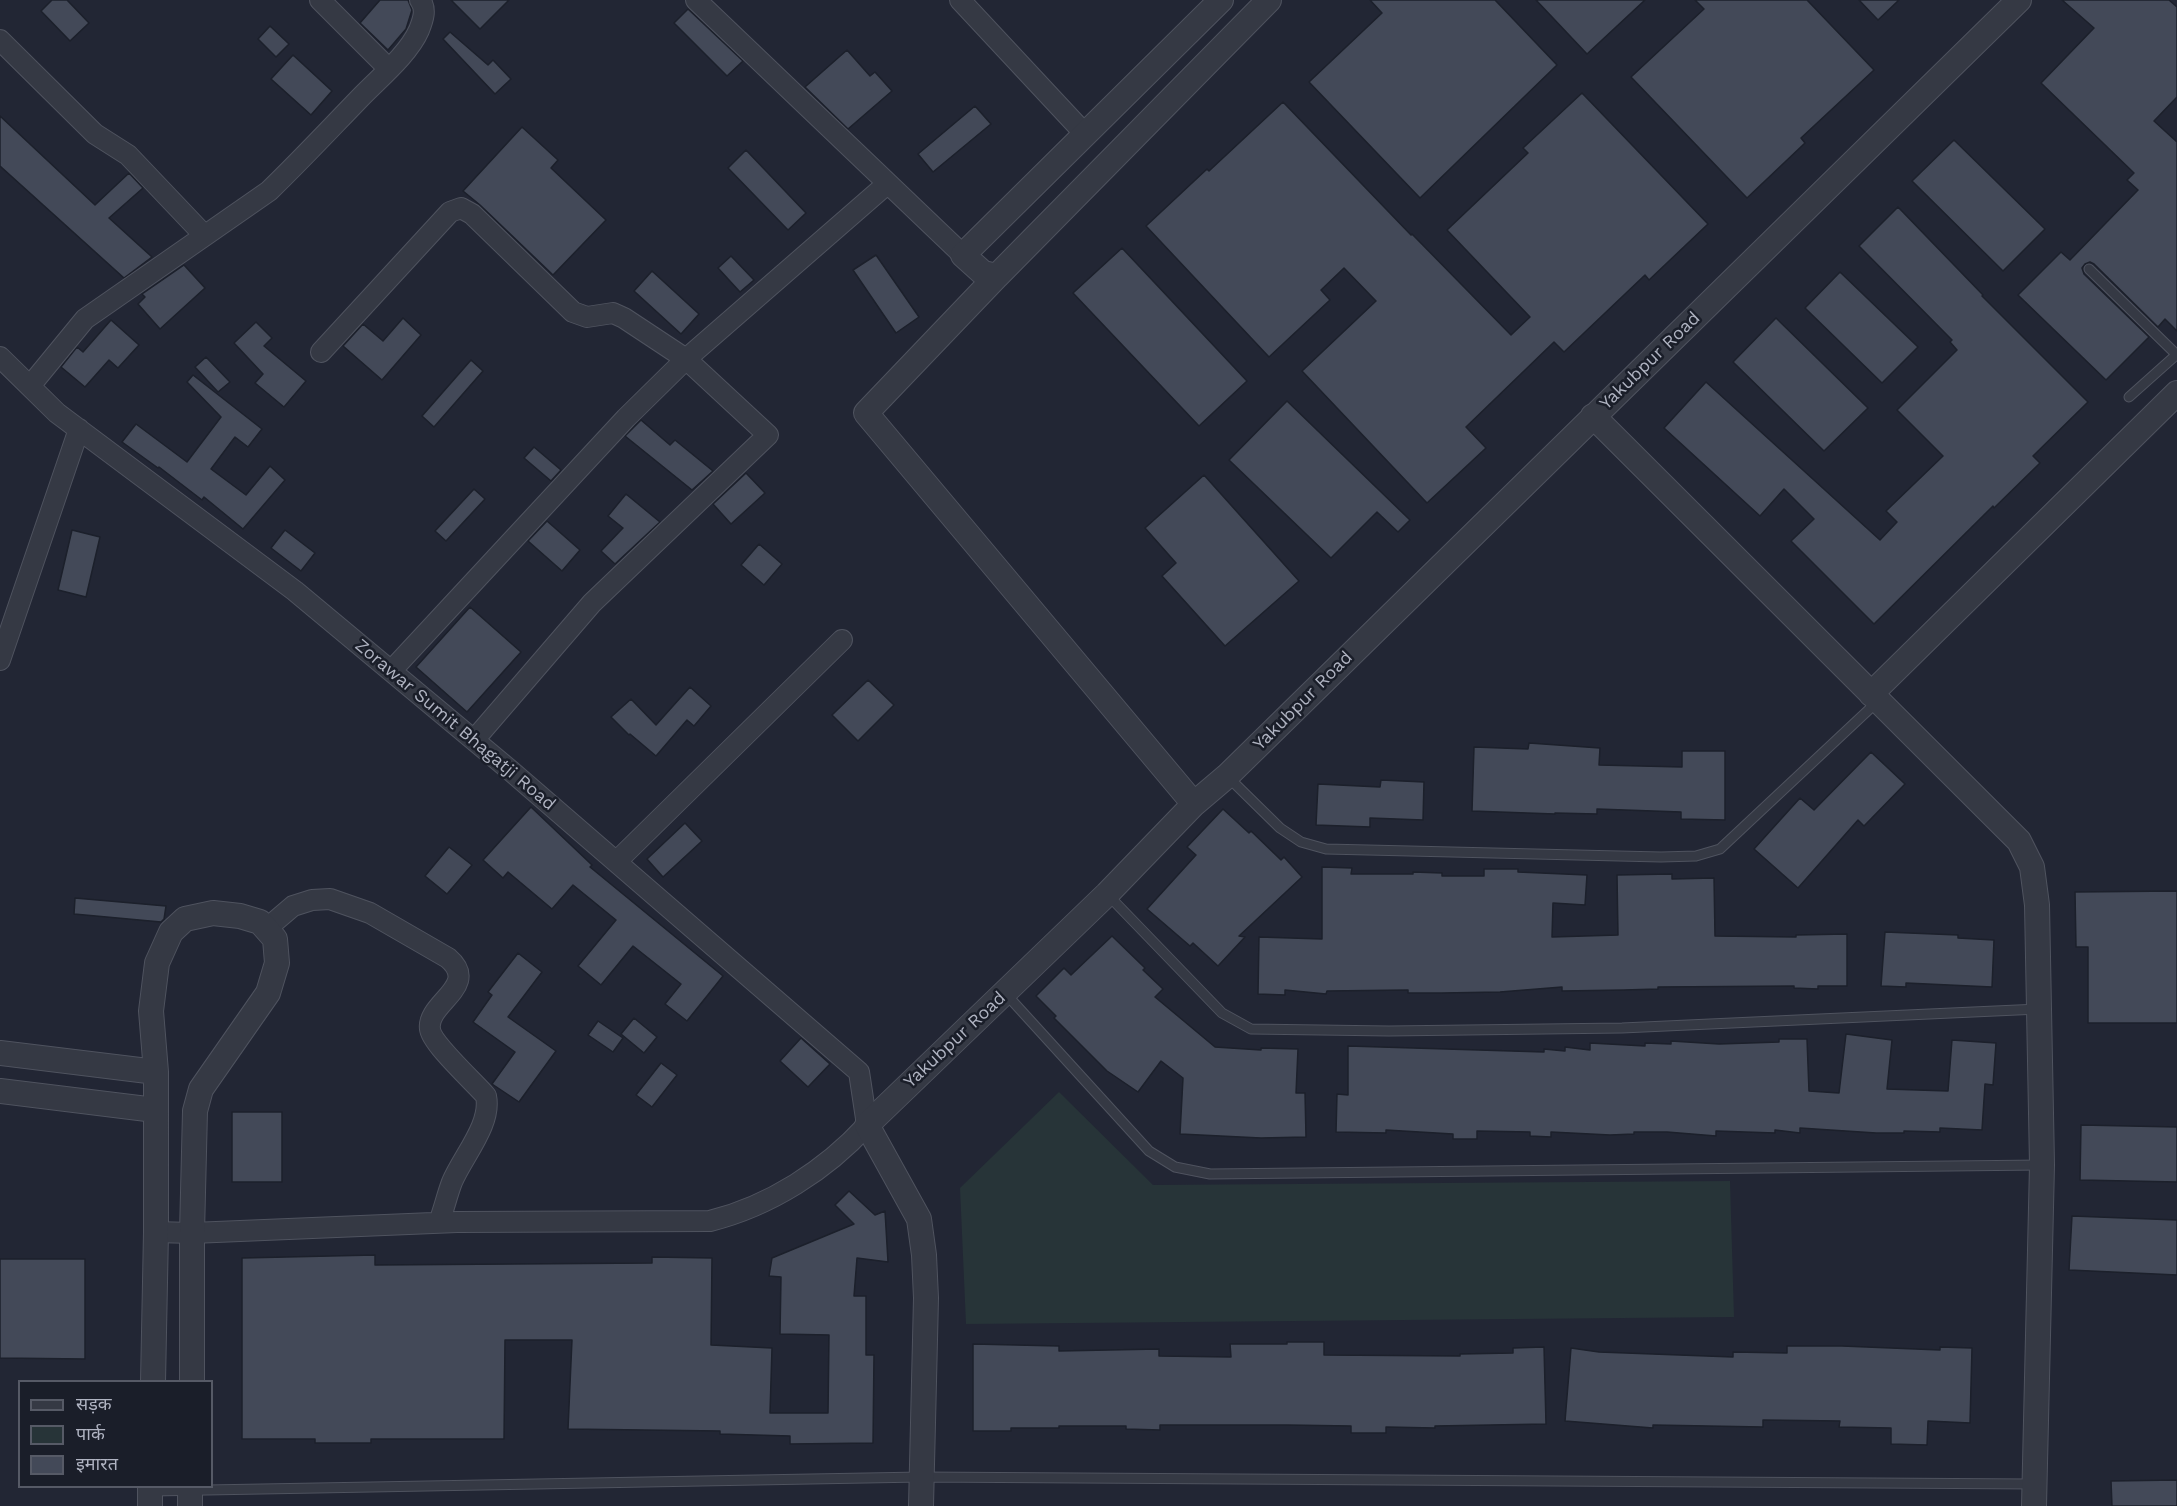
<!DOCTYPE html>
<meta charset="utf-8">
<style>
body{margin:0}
#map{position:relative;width:2177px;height:1506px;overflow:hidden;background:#222634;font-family:"Work Sans","Noto Sans Devanagari",sans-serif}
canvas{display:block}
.legend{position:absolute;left:18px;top:1380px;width:195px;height:108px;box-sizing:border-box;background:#1a1e29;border:2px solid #565a66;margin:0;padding:8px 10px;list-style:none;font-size:18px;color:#afb3c1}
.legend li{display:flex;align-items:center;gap:12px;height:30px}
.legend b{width:30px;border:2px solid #565a66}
</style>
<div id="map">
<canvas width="2177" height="1506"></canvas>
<ul class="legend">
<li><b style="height:8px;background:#353944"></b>सड़क</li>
<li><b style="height:16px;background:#273438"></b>पार्क</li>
<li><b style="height:16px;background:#434958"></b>इमारत</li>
</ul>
</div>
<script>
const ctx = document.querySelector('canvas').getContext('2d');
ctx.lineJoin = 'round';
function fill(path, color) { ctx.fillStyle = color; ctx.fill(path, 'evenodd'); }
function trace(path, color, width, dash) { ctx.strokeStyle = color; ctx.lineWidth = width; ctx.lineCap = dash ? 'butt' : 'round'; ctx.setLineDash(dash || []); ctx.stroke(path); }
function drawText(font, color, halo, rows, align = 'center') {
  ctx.font = font + ' "Work Sans",sans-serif'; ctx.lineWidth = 5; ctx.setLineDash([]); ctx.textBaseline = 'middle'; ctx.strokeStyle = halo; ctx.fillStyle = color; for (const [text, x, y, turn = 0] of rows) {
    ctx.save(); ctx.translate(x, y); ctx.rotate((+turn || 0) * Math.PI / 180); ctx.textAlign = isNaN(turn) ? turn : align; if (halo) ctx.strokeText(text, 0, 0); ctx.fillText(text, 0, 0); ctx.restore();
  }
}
fill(new Path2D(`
 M1059,1092L1153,1185L1730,1181L1734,1317L966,1324L960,1188Z`), '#273438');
const building = new Path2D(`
 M52,0H67L89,23L70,41L41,11Z
 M380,0H408L412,10L406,29L388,50L360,23Z
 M451,0H509L480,29Z
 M1370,0H1495L1557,65L1420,198L1309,82L1382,13Z
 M1536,0H1645L1587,54Z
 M1695,0H1807L1874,70L1801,138L1805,143L1747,198L1631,77L1704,9Z
 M1859,0H1899L1878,20Z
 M2062,0H2169L2177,7V97L2154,121L2177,142V331L2165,319L2158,327L2094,264L2090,262L2085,264L2082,268L2084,274L2149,337L2106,380L2018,295L2061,252L2070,260L2138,190L2127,180L2134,173L2041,83L2094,28Z
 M688,9L743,61L727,76L674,23Z
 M270,26L289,44L276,57L258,39Z
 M450,32L488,65L493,60L511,79L495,94L443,39Z
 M847,50L870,76L875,72L892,91L848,129L805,87Z
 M293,55L332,91L311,115L271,79Z
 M1582,93L1708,224L1649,280L1645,275L1564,352L1554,342L1466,427L1486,448L1427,503L1302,371L1376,301L1344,268L1321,290L1330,300L1269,357L1146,226L1207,169L1209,171L1283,102L1411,235L1412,234L1511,335L1530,317L1447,230L1528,153L1523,148Z
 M975,106L991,124L933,172L918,154Z
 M0,116L95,205L129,173L143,188L109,218L152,257L124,278L0,166Z
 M522,127L558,160L551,168L606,220L553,275L480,205L463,191Z
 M1954,140L2045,229L2003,271L1912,181Z
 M746,150L806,213L788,230L728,168Z
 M1898,207L1983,295L1982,296L2088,402L2033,456L2040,463L1994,508L1993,506L1874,624L1791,541L1814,519L1784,489L1760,516L1664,428L1706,382L1880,540L1897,522L1886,511L1943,456L1897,410L1957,350L1950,342L1952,340L1859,246Z
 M1122,248L1247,381L1199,426L1073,293Z
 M876,255L919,317L896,333L853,270Z
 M731,256L754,280L740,292L718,268Z
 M184,265L205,288L160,329L138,304L145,297L142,294Z
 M652,271L699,314L681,334L634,291Z
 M1840,272L1918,347L1882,383L1805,308Z
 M403,318L421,335L382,380L343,346L363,324L383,341Z
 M1776,318L1868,408L1824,451L1733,362Z
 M111,320L139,345L118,368L109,360L85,387L61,367L77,347L83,352Z
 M256,322L272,338L264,346L306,381L284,407L255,383L263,374L234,343Z
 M206,357L230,382L218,392L195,367Z
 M471,360L483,371L434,427L422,416Z
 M193,375L262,429L248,447L235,437L211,469L246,495L270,466L285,480L243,529L204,497L202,500L159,467L158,468L122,442L136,424L187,462L221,417L187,382Z
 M1287,401L1410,520L1398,532L1377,512L1331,558L1229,460Z
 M641,420L670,445L675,440L713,471L692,490L625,436Z
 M534,447L561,470L551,481L524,458Z
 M746,473L765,493L731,524L713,504Z
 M1204,475L1299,581L1225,646L1162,576L1176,563L1145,528Z
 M474,489L485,499L446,541L435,531Z
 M626,494L660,522L615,564L601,551L623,528L608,516Z
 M547,521L580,550L562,571L528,541Z
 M72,530L100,537L86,597L58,590Z
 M285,530L315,553L301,571L271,548Z
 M759,544L782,564L764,585L741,565Z
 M470,607L521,652L467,712L416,667Z
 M868,680L894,705L858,741L832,715Z
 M690,687L711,706L694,726L687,720L656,756L630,734L629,735L611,717L631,699L656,725Z
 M1529,743L1600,748L1599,765L1682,767V751H1725V820L1681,819V812L1597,809V814L1555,813V814L1472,811L1474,747L1528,749Z
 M1871,752L1905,784L1864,826L1858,820L1798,888L1754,849L1800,798L1814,810Z
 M1381,780L1424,782L1423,820L1370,818V827L1316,825L1318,784L1380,787Z
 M531,807L592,865L590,867L723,976L687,1021L665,1004L681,984L633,946L601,985L578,966L616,920L573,885L552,909L508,872L503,878L483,860Z
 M1223,809L1249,833L1251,831L1281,860L1284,857L1302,877L1239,936L1245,937L1218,966L1193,943L1190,946L1147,909L1196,855L1187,847Z
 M685,823L702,841L663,877L647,859Z
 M449,847L472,865L447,894L425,876Z
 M1322,867L1352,868L1351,874H1413V872L1442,873V876H1484V869H1518V872L1587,875L1585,905L1553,903L1552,937L1618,935L1617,875L1672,874V879L1714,878L1715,936L1796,937V935L1847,934V986H1818V989L1794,988V986L1658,987V989L1624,990L1562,991V987L1500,992L1442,993H1408V990L1327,991L1326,994L1285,990V995L1258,994L1259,937L1322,939Z
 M2177,891V1023H2088V947H2076L2075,892Z
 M75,898L166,906L164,919L161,922L74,914Z
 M1885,932L1958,935V938L1994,940L1992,987L1906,983V987L1881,986Z
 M1112,936L1145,968L1143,970L1163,989L1155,997L1215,1047L1261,1050V1048L1298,1049L1296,1093H1305L1306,1137L1261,1138L1180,1134L1183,1078L1161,1061L1138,1092L1107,1071L1054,1018L1056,1016L1036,996L1064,968L1071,975Z
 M518,953L542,972L508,1017L556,1051L519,1102L492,1084L515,1052L473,1022L492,995L488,992Z
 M634,1018L657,1037L644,1053L621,1034Z
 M598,1021L623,1038L613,1052L588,1035Z
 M1846,1034L1892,1040L1887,1089L1948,1091L1952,1040L1996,1043L1993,1085L1985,1084L1982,1130L1940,1128V1132L1904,1131V1133H1876L1800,1128V1133L1775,1130V1133L1716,1131V1136L1667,1132H1634V1134L1610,1135L1551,1132V1137L1530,1136V1132L1477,1131V1139H1453V1134L1386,1130V1133L1336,1132L1337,1094L1348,1095V1046L1544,1052V1049L1565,1051V1047L1590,1050V1043L1645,1046V1043L1671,1044V1041L1719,1044L1779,1042V1039H1807L1809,1091L1839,1093Z
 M801,1038L830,1064L808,1087L780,1061Z
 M661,1063L677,1075L652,1107L636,1095Z
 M232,1112H282V1182H232Z
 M2081,1125L2177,1127V1182L2080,1180Z
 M849,1191L875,1215L885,1211L888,1262L857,1258L854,1296H866V1355H874L873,1443L790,1444V1436L720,1434V1431L568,1429L572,1340H505L504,1439H371V1443H315V1439H242V1258L375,1255V1265L652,1263V1257L712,1258L711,1345L772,1348L770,1413H828L829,1335L780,1334L781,1277L769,1276L772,1258L854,1224L835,1205Z
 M2072,1216L2177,1220V1275L2069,1270Z
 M0,1259H85V1359L0,1358Z
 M1287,1342H1324V1355L1460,1356V1354L1513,1353V1348L1544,1347L1546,1424L1435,1426V1428L1386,1427V1433H1351V1426L1287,1425H1160V1430L1126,1429V1426H1059V1428H1011V1431H973V1344L1059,1346V1351L1159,1349V1356L1231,1357L1230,1344H1287Z
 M1787,1346H1842L1940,1350V1347L1972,1348L1970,1423L1928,1421L1927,1445L1891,1444V1428L1839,1427L1840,1421L1763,1420V1427L1653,1425V1428L1565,1421L1571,1348L1599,1352L1733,1357V1352L1787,1353Z
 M2177,1480V1506H2112L2111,1481Z`);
fill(building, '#434958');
trace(building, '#1c202b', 1.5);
const service = new Path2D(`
 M2089,269L2177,355
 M2129,397L2176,355
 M1227,776L1280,828L1301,842L1326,849L1661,857L1696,856L1720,849L1877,702
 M1109,896L1222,1013L1251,1029L1389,1031L1622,1028L2039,1009
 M1006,994L1149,1151L1175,1167L1210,1174L2042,1165
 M152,1491L921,1477L2033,1484`);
const minor = new Path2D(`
 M320,0L389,69
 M696,0L963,255
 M960,0L1085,134
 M0,40L95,134L128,155L204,235
 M321,352L450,212L461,208L472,214L573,312L587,317L613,313L624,318L686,359L768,435L592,603L474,740
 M0,357L57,413L295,591L511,771L859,1072L867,1125C826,1170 770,1206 710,1221L457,1222L192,1233L156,1232
 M30,386L85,319L269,191C300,161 329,130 359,99C378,79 408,55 419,30C423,20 427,9 420,0
 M0,660L79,429
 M391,671L626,418L686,359L887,184
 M617,861L842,640
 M266,929L293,906L312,900L330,899L370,913L448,958C481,986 426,1003 430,1029C431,1043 475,1083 486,1096C492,1124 463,1156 452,1182C447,1195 444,1209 439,1222`);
const tertiary = new Path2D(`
 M1221,0L963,255L983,273L997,276L1269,0
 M997,276L866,413L1194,804
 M1593,416L2019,841L2032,867L2037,905L2042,1165L2034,1506
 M1871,694L2177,393
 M0,1053L156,1072
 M0,1091L155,1110
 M153,1382L156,1232V1072L151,1011L157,963L171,932L185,919L213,913L240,916L260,922L275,939L277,963L268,993L201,1089L195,1111L192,1233V1382
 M150,1506V1486
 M190,1506V1486
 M921,1506L926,1298L924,1255L919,1219L867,1125L1107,894L1194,804L1227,776L2019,0`);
trace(service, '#4f535f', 11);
trace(minor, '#4f535f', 22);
trace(tertiary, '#4f535f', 26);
trace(service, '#353944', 9);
trace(minor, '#353944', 20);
trace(tertiary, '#353944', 24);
drawText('18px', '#afb3c1', '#1a1e29', [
 ["Yakubpur Road",1650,361,-44],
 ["Yakubpur Road",1303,701,-45],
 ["Zorawar Sumit Bhagatji Road",455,725,40],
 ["Yakubpur Road",955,1040,-43]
]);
</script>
